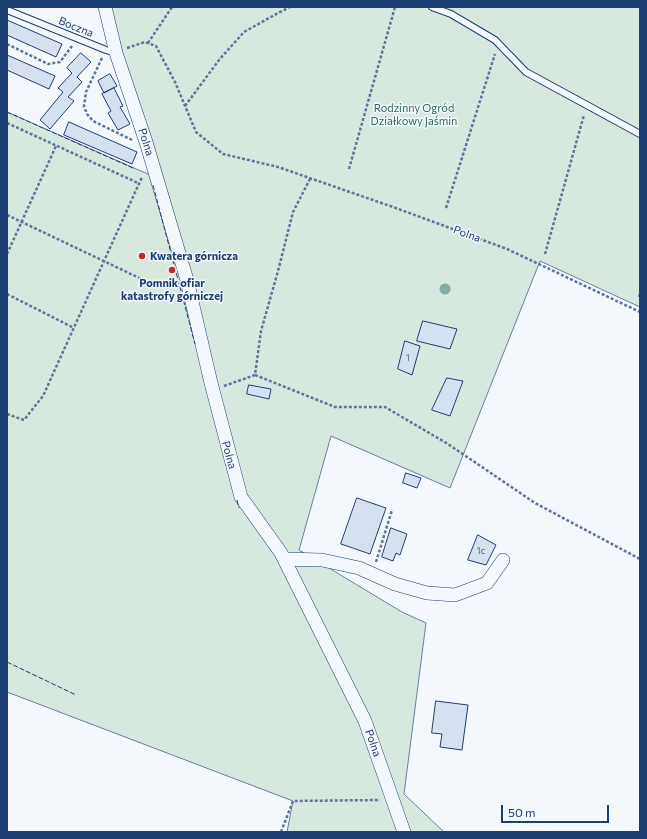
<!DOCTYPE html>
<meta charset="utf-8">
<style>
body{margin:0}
#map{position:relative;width:647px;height:839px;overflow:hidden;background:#f4f7fb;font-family:Commissioner,sans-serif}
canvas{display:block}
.frame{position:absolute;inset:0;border:8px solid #1d3f73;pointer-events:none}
.scale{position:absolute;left:501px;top:805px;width:108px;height:18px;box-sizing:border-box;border:2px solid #1d3f73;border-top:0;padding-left:5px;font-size:12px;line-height:14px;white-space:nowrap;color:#1d3f73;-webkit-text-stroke:3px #f4f7fb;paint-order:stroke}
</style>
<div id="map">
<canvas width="647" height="839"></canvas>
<div class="frame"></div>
<div class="scale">50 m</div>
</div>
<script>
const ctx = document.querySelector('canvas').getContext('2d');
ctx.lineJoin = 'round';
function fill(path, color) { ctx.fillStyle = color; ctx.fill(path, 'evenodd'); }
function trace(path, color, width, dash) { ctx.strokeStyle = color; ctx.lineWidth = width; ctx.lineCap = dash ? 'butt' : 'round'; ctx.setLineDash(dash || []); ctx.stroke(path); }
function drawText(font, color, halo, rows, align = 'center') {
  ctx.font = font + ' Commissioner,sans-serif'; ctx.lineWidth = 3; ctx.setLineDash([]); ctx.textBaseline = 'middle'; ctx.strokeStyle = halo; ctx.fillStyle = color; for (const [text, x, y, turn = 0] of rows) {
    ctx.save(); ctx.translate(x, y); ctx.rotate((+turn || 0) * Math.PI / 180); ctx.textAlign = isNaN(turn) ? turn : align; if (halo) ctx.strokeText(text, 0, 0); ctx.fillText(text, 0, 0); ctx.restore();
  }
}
const green = new Path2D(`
 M105,7H640V307L540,261L450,488L331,436L299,550L402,612L426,623L404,794L444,832H287L293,801L7,692V112L150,175Z`);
fill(green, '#d7e8df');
trace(green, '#687fa3', 1);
const building = new Path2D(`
 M7,20L62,44L56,57L7,35Z
 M81,53L91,62L77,77L82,82L68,97L74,101L50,129L40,120L63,92L58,88L72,73L67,68Z
 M7,55L55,76L49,89L7,70Z
 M110,74L117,86L104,93L98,81Z
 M114,88L123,106L120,107L130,124L118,130L108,113L111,111L102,94Z
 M69,122L137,152L132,164L64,135Z
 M423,321L457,329L450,349L417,341Z
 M405,341L420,346L412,375L398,369Z
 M447,378L463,381L450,416L432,410Z
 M249,385L271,389L269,399L247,394Z
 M406,473L421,478L417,488L403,483Z
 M357,498L386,508L370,554L341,544Z
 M391,528L407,534L400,555L396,553L393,561L382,557Z
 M478,535L496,545L486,565L468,560Z
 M436,701L468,705L462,750L440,747L442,734L432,733Z`);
fill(building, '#d5e0f0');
trace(building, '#1d3f73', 1);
const lane = new Path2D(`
 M432,7L451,14L495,40L526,72L640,134
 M7,10L106,50L116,53`);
const street = new Path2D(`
 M105,7L116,53L146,142L187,280L211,383L241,497L281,553L365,721L404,832
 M284,559L322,560L359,568L395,584L427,593L455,595L487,583L503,560`);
trace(lane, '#1d3f73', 8);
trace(street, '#1d3f73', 14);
trace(new Path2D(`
 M148,43L172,7
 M7,44L48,64L60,62L72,46
 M127,48L145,42L156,46L175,82L196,132L223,154L278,167L393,207L507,249L640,312
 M102,58L86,92L84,106L87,114L93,121L132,140
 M185,106L219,60L244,32L278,13L290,7
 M7,123L138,183
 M349,169L395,7
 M446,208L495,54
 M7,215L152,284
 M7,254L56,146
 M545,254L584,115
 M7,294L74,328
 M639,297L640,294
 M255,375L335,407H385L448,444L535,503L640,559
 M224,386L255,375L261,331L278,271L293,212L310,179
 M7,414L24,420L43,396L142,177
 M376,562L392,510
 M281,832L293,801L380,800`), '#5e769c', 2.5, [3, 2]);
trace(lane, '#f4f7fb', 6);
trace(street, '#f4f7fb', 13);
trace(new Path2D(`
 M7,112L135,169
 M153,185L195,344
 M237,500L239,508
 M7,662L76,695`), '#1d3f73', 1, [5, 2]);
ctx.fillStyle = '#86aba6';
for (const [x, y] of [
 [445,289]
]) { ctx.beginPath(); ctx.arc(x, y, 5.5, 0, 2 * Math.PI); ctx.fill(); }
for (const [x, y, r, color] of [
 [142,256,4,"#c62828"],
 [172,270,4,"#c62828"]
]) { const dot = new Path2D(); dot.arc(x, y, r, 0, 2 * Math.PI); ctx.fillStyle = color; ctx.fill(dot); trace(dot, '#f4f7fb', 1.5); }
drawText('9px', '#4b6792', null, [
 ["1",408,358],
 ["1c",481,551]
]);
drawText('11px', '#1d3f73', '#f4f7fb', [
 ["Boczna",76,27,22],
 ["Polna",146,142,72],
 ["Polna",467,234,20],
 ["Polna",229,455,75],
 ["Polna",373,743,71]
]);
drawText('11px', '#2c6c60', '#f4f7fb', [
 ["Rodzinny Ogród",414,108],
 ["Działkowy Jaśmin",414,121]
]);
drawText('bold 11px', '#1d3f73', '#f4f7fb', [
 ["Kwatera górnicza",150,256],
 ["Pomnik ofiar",172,283,"center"],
 ["katastrofy górniczej",172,296,"center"]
], 'left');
</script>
